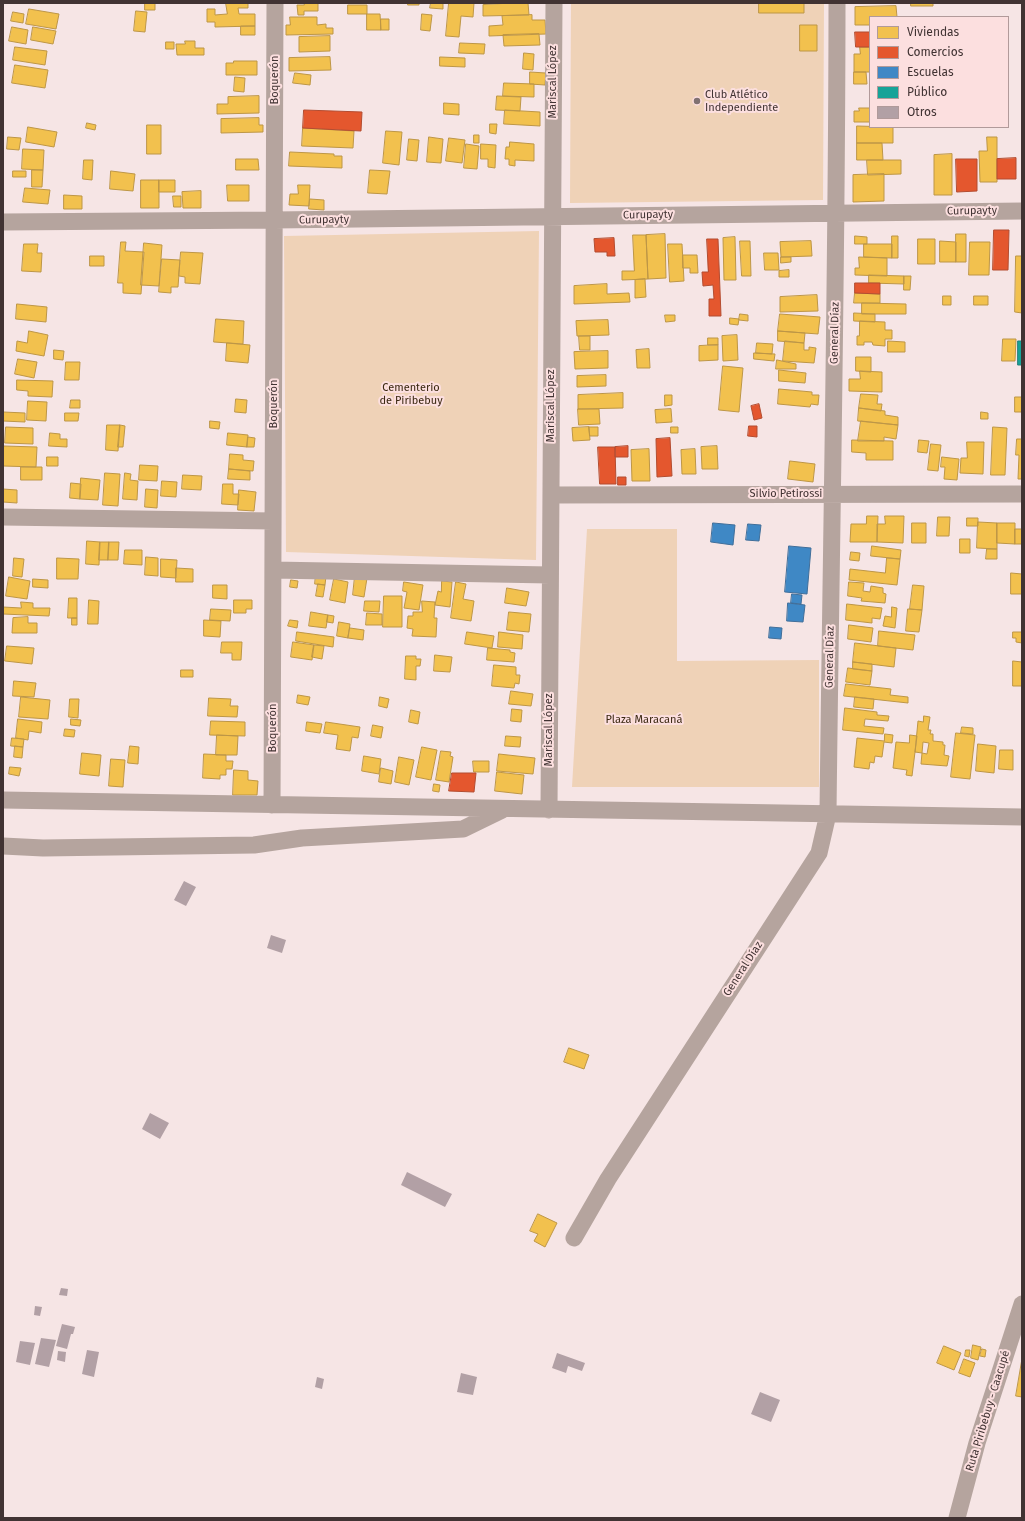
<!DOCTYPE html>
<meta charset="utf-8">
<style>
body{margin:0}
#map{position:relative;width:1025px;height:1521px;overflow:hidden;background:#f6e5e5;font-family:"Fira Sans",sans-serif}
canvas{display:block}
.frame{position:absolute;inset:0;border:4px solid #413333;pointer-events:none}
.legend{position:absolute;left:869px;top:16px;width:140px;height:112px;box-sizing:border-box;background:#fcdfdf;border:1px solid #b19a9a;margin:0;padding:5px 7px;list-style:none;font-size:12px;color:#413333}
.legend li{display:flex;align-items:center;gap:8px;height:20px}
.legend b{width:20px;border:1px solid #b19a9a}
</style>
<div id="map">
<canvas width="1025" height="1521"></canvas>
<div class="frame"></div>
<ul class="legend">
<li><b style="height:11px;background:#f2c14e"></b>Viviendas</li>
<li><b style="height:11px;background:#e4572e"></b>Comercios</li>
<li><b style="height:11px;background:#3f88c5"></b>Escuelas</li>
<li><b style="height:11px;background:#17a398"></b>Público</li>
<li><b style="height:11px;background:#b2a0a5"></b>Otros</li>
</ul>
</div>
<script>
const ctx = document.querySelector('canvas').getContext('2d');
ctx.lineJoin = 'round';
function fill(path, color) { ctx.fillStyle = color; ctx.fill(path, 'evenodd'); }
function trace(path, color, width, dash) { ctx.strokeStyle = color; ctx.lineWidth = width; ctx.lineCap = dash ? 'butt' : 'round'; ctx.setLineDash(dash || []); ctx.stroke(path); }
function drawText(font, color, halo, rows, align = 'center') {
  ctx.font = font + ' "Fira Sans",sans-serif'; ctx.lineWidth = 4; ctx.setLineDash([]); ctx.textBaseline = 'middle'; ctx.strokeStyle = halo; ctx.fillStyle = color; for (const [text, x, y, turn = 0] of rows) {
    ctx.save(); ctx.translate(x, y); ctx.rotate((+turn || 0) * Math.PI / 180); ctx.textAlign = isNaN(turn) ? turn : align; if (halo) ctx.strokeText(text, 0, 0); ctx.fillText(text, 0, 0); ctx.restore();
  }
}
fill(new Path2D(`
 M571,3H824L823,200L570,203Z
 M539,231L536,560L286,552L284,236Z
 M587,529H677V661L819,660V787H572Z`), '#efd2b7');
const homes = new Path2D(`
 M145,3H155V10H145Z
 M226,3H248V8H238L239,14H255V26L215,27V22H207V9H215V15L227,14Z
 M304,3H318V11H304V15H298L297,5H304Z
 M408,3H419V5H408Z
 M431,3H443V9L430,8Z
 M449,3H474L473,17L461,16L459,37L446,36Z
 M511,3H528L529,15L483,16V5Z
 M759,3H804V13H759Z
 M911,3H933V6H911Z
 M348,5H367V14H348Z
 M896,6L897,17H870V25H855V7Z
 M29,9L59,14L56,29L26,24Z
 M136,11L147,12L145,32L134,31Z
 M13,12L24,14L23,23L11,21Z
 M367,14H380L381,30H367Z
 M422,14L432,15L430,31L421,30Z
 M532,15V20H545L546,34L489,36V26L503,25L502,16Z
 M290,17H317V25L326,24V28H333V34L286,35V25H290Z
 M381,19H389V30H381Z
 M800,25H817V51H800Z
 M241,26H255V35H241Z
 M12,27L28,30L26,44L9,41Z
 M33,27L56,31L53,44L31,40Z
 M539,34L540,45L504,46L503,35Z
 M330,36V51L299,52V37Z
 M185,41H195V48H204V55H177L176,44H185Z
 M166,42H174V49H166Z
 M460,43L485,44L484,54L459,53Z
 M15,47L47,51L45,65L13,60Z
 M860,47H870V72H854V54H860Z
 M524,53L534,54L533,70L523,69Z
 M330,57L331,70L289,71V58Z
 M440,57L465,58V67L440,66Z
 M234,61H257V75H226V63H233Z
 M15,65L48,70L45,88L12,83Z
 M530,72L546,73L545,85L530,84Z
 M854,72H866L867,84H854Z
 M295,73L311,75L310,85L293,83Z
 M235,77L245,78L244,92L234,91Z
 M504,83L534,84V97L503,96Z
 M259,96V113L217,114V104H228V97Z
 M497,96L521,97L520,111L496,110Z
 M444,103L459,104V115L444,114Z
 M859,108H870V122H854V111H859Z
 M505,110L540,112V126L504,124Z
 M259,118V125H263V132L221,133V119Z
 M87,123L96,125L95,130L86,128Z
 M490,124H497L496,134L490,133Z
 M147,125H161V154H147Z
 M857,126L893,127V143H857Z
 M28,127L57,132L54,147L26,142Z
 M303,128L354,131L353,148L302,146Z
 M386,131L402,132L399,165L383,163Z
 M474,135H479V143H474Z
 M8,137L21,138L19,150L7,149Z
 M429,137L443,139L441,163L427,162Z
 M987,137H997V182H980L979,151H987Z
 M449,138L465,140L462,163L446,161Z
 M409,139L419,140L417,161L407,160Z
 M510,142L534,144V161L515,160V166L509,165V159H505L506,147H509Z
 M857,143H882L883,160H857Z
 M466,144L479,146L477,169L464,168Z
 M481,144L496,145L495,168L488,167V159H481Z
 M23,149L44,150L43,170L22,169Z
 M290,152L334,154V156H342V168L289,166Z
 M952,154V195H934V155Z
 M236,159H258L259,170H236Z
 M84,160H93L92,180L83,179Z
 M867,160H901V174L868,175Z
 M32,170H43L42,187H32Z
 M370,170L390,171L387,194L368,193Z
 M13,171H26V177H13Z
 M111,171L135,174L133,191L110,189Z
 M884,174V201L853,202V175Z
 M141,180H159V208H141Z
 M159,180H175V192H159Z
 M227,185H249V201H228Z
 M298,185H310L309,206L289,205L290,194H298Z
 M25,188L50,190L48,204L23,202Z
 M201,191V208H183L182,192Z
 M64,195L82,196V209H64Z
 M173,196H181V207H174Z
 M310,199L324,200V210L309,209Z
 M665,234L666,278L648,279L646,235Z
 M956,234H966V262H956Z
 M633,235H646L648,279L622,280V271H634Z
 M855,236L867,237V244H855Z
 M892,236H898V258H892Z
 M735,237L736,280H724L723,238Z
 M918,239H935V264H918Z
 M740,241H750L751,276H742Z
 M811,241L812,256L781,257L780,242Z
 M940,241L956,242V262H940Z
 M121,242H126L125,251L144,252L141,294L123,293V283H118Z
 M970,242H990L989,275H969Z
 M144,243L162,245L159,286L141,285Z
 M24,244H38L37,253H42L41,272L22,271Z
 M668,244H682L684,281L670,282Z
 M864,244H892V258L864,257Z
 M181,252L203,253L200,284L185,283V277L179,276Z
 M764,253H778L779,270H765Z
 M683,255H697L698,273H690V268H683Z
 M90,256H104V266H90Z
 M1016,256H1022V313L1015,312Z
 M781,257H791V262L781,263Z
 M859,257L887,258V276L855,275V268H859Z
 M162,259L180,260L178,287H171V293L159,292Z
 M789,270V277H779V271Z
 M869,275L904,276V284L869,283Z
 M904,276H911L910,290H904Z
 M645,279L646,297L635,298V280Z
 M607,284V294L629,293L630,302L574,304V286Z
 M855,293L880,294V303H854Z
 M817,295L818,311L780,312V297Z
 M943,296H951V305H943Z
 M974,296H988V305H974Z
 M862,303L906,304V314H862Z
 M17,304L47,307L46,322L16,319Z
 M854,313L875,314V322L854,321Z
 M740,314L748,315V321L739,320Z
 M780,314L820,317L818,334L778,331Z
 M665,315H675V321L666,322Z
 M730,318L739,319L738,325L730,324Z
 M216,319L244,321L243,344L214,342Z
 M608,320L609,335L577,336L576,321Z
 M860,321L885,322V330H892V339H885V346L873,345L872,342H864V345H857V336H859Z
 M29,331L48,335L44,356L16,351L17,341L27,343Z
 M778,331L805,333L804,343L778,341Z
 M737,335L738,360L723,361L722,336Z
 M579,336H590V350H580Z
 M708,338H718V345H708Z
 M1003,339H1016L1015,361H1002Z
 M785,341L804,343V350H809V347L816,348L814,363L783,361Z
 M888,341L905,342V352H888Z
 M227,343L250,345L248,363L226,361Z
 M757,343L773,344L772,354L756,353Z
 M718,345V360L699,361V346Z
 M649,349L650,368H637L636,350Z
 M54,350L64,351L63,360L54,359Z
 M608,351V368L575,369L574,352Z
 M754,353L775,354L774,361L754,359Z
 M856,357H871V372L856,371Z
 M18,359L37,362L34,378L15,374Z
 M777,360L796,364V369H776Z
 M66,362H80L79,380H65Z
 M723,366L743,368L739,412L719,410Z
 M779,370L806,373L805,383L779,381Z
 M860,371L882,372V392L849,391V379H860Z
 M606,375V386L577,387V376Z
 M17,380L53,381L52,397L28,396V391L17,390Z
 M779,389L812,392V395H819L818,405L811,404L810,407L778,404Z
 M623,393V408L578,409V395Z
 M861,394L878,395L877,404H882L881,411L859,408Z
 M665,395H672V405L665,406Z
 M1015,397H1022V412H1015Z
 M236,399L247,400L246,413L235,412Z
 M71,400H80V408H70Z
 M28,401L47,402L46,421L27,420Z
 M859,408L885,411V415L898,417V425L858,421Z
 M578,409H599L600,424L579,425Z
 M671,409L672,422L656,423L655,410Z
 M3,412L25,413V422L3,421Z
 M981,412L988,413V419H981Z
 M65,413H79L78,421H65Z
 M210,421L220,422L219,429L210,428Z
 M861,421L898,425L896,439L884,437V441H858Z
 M107,425H120L118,451L106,450Z
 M120,425L125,426L123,447H118Z
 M6,427L33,428V444L5,443Z
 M589,427H598V436H590Z
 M589,427L590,440L573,441L572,428Z
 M671,427H678V433H671Z
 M993,427L1007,428L1005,475H991Z
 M50,433L60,434V439H67V447L49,446Z
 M228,433L248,435L247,447L227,445Z
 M248,437L255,438L254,447H247Z
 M1017,439H1022V479H1018L1019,455H1016Z
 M852,440L893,441V460H866V453L852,452Z
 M919,440L929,441L927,453L918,452Z
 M967,442H984L983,474L960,473L961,458H967Z
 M931,444L941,445L938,471L928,470Z
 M4,446L37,447L36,467L3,466Z
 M717,446L718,469H702L701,447Z
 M649,449L650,481H632L631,450Z
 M695,449L696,474H682L681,450Z
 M230,454L243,455V460L254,461L253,471L229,469Z
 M47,457H58V466H47Z
 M942,457L959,459L957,480L944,479L945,467H941Z
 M790,461L815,464L813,482L788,479Z
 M140,465L158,466L157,481L139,480Z
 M21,467H42V480H21Z
 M229,469L250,471V480L228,479Z
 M105,473L120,474L118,506L103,505Z
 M125,473L131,474L130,480L138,481L137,500L123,499Z
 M183,475L202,476L201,490L182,489Z
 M81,478L100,480L98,500L80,499Z
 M162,481L177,482L176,497L161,496Z
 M71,483L81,484L80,499L70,498Z
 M223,484H233V494H239L238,505L222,504Z
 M3,489L17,490V503L3,502Z
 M146,489L158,490L157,508L145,507Z
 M239,490L256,492L254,511L238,510Z
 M867,516H878L877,542H850L851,524H866Z
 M885,516H904L903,543L877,542V524H885Z
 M938,517H950L949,536H937Z
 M967,518H978V526H967Z
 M978,522L997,523V549L977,548Z
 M912,523H926V543H912Z
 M997,523H1015V544L997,543Z
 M1015,529H1022V544H1015Z
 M960,539H970V553H960Z
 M87,541L100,542L99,565L86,564Z
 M100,542H109L108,560H99Z
 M109,542H119L118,560H108Z
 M872,546L901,550L900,559L871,556Z
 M987,549H997V559H986Z
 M125,550H142V565L124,564Z
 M851,552L860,553L859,561L850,560Z
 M146,557L158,558V576L145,575Z
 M14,558L24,559L22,577L13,576Z
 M57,558L79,559L78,579H57Z
 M887,558L900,559L897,585L849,580L850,569L885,573Z
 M161,559L177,560L176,578L161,577Z
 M176,568L193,569V582H176Z
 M1011,573L1022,574V594H1011Z
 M316,574L326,576L325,585L315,584Z
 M355,576L367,578L364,597L353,595Z
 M9,577L30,581L27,599L6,596Z
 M33,579L48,580V588L33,587Z
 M334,579L348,582L345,603L330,600Z
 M291,580L298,581L297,588L290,587Z
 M442,581L452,582L450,607L435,605L438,591L441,592Z
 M404,582L423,585L419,610L404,608L407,592L403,591Z
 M456,582L466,584L463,599L474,601L471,621L451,618Z
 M849,582L864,583L863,591L870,592L871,586L883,588V593L886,594L885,603L861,601L862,598L848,596Z
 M318,584L325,585L323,597L316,596Z
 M213,585H227V599L213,598Z
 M913,585L924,586L922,610L910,609Z
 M507,588L529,592L526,606L505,603Z
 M384,596H402V627H383Z
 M69,598H77V618H68Z
 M89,600L99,601L98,624H88Z
 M234,600H252V609H246V613H234Z
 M365,601H380L379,612L364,611Z
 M422,601L435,602L434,618H437L436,637L412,636L413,629L407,628L408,616H413V612H422Z
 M21,602L33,603V608H50L49,616L3,614V607L21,608Z
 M847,604L882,608L880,619L872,618V623L846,620Z
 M892,607L897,608L895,628L883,626L885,616L891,617Z
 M211,609L231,610L230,621L210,620Z
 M908,609L922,610L919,632L906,631Z
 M311,612L328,615L326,628L309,626Z
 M509,612L531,614L529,632L507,630Z
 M367,613L382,614V625H366Z
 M328,615L334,616L333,623L327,622Z
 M28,617V623H37V633H12L13,618Z
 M72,618H77V625H72Z
 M204,620L221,621L220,637L204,636Z
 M290,620L298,621L297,628L288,626Z
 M339,622L350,624L348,638L337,636Z
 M849,625L873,628L871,642L848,639Z
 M350,628L364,630L363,640L348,638Z
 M879,631L915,635L913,650L878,646Z
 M297,632L334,637L333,647L296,641Z
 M467,632L494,636L492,648L465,644Z
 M499,632L523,635L522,649L498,647Z
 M1013,632H1022V643L1016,642V638H1013Z
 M222,642H242L241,660H232V653H221Z
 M293,642L314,645L312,660L291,657Z
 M855,643L896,648L894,667L853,662Z
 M314,645L324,646L322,659L312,657Z
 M7,646L34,648L32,664L5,661Z
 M488,648L510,650V652L515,653L514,662L487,660Z
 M435,655L452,657L450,672L434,671Z
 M406,656H416V659H421L420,666H416V680L405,679Z
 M1013,661L1022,662V686H1013Z
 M853,662L872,664V671L853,669Z
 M494,665L516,667V675H520L519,684L515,683L514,688L492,686Z
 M848,668L872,671L870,685L846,682Z
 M181,670H193V677H181Z
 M14,681L36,683L34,697L13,696Z
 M846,684L891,689L890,695L908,697V703L844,696Z
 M511,691L533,694L531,706L509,704Z
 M298,695L310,697L308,705L297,703Z
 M21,697L50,700L48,719L19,717Z
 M380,697L389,699L387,708L379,706Z
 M855,697L874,699L873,709L854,707Z
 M209,698L231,699L230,706H238L237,717L208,716Z
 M70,699H79L78,718L69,717Z
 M845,708L877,712V715L889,716L888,721L865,719L864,726L884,728L883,734L843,730Z
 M512,709L522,710L521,722L511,721Z
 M411,710L420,712L418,724L409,722Z
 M924,716L930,717L928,730H931L930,734H933V741L943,742V745H945L944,755L949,756L947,766L921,764L922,753L927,754L929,743L923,742L922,753L915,752L918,721L923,722Z
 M18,719L42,722L41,733L29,731L28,740L16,738Z
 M71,719L81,720L80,726L71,725Z
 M211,721L245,722V736L210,735Z
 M307,722L322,724L320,733L306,731Z
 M326,722L360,727L358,738L352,737L350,751L336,749L338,735L324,733Z
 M373,725L383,727L381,738L371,736Z
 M962,727L973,728V734L961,733Z
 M65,729L75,730L74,737L64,736Z
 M956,733L975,735L970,779L951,777Z
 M885,734L893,735L892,743L884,742L882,757L875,756L874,763L870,762L869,769L854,767L857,738L884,741Z
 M217,735L238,736L237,755H216Z
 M910,735L917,736L912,776L906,775L907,770L893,768L896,742L909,743Z
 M506,736L521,737L520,747L505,746Z
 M12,738L24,739L23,747L11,746Z
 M978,744L996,746L994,773L976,771Z
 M15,746L23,747L22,758L14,757Z
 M130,746L139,747L138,764L128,763Z
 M422,747L437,750L431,780L416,777Z
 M1000,750H1013V770L999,769Z
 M441,751L451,752L450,756L453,757L449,782L436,780Z
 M82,753L101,755L99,776L80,774Z
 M204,754L226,755V761H233L232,769H226V775H220V779L203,778Z
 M499,754L535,758L533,774L497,771Z
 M364,756L381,759L379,774L362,771Z
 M399,757L414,760L409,785L395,782Z
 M111,759L125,760L123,787L109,786Z
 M473,761H489V772H474Z
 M10,767L21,768L19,776L9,774Z
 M381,768L393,771L391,784L379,782Z
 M234,770L248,771V780L258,781L257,795H233Z
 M497,772L524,775L522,794L495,791Z
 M434,784L440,785L439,792L433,791Z
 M569,1048L589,1055L584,1069L564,1062Z
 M538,1214L557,1223L545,1247L534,1241L538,1234L530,1231Z
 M973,1345L981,1347L978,1360L971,1358Z
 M944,1346L961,1353L954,1370L937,1363Z
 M982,1349L986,1350L985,1357L980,1356Z
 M966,1350H970L969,1357L965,1356Z
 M964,1359L975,1363L970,1377L959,1373Z
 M1022,1359V1397L1016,1396Z`);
fill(homes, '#f2c14e');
trace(homes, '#bd9646', 1);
const shops = new Path2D(`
 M855,32H870V47H856Z
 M304,110L362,112L361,131L303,128Z
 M1016,158V179H997V159Z
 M956,159H977V191L957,192Z
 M994,230H1009L1008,270H993Z
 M614,238L615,256H607V252H595L594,239Z
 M707,239H718L721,316H709V299H714L713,285L703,286L702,272H708Z
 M855,283H880V294L855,293Z
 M759,404L762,418L754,420L751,406Z
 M749,426H757V437L748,436Z
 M670,438L672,476L657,477L656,439Z
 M628,446V457H615V447Z
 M598,447H615L616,484H600Z
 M618,477H626V485H618Z
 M452,773H476L474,792L449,791Z`);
fill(shops, '#e4572e');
trace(shops, '#b34c30', 1);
const schools = new Path2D(`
 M713,523L735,525L733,545L711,542Z
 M748,524L761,525L759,541L746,540Z
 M789,546L811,548L807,594L785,592Z
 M792,594L802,595L801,604L791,603Z
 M788,603L805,605L803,622L787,621Z
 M770,627L782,628L781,639L769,638Z`);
fill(schools, '#3f88c5');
trace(schools, '#406e99', 1);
const public = new Path2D(`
 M1018,341H1022V365H1018Z`);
fill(public, '#17a398');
trace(public, '#24817a', 1);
fill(new Path2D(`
 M184,881L196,887L186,906L174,900Z
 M271,935L286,940L282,953L267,948Z
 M150,1113L169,1123L160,1139L142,1129Z
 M407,1172L452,1194L445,1207L401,1185Z
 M61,1288L68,1289L67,1296L59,1295Z
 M35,1306L42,1307L40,1316L34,1315Z
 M62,1324L75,1327L73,1334H71L67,1349L56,1346Z
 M41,1338L56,1340L49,1367L35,1364Z
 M20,1341L35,1343L30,1365L16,1362Z
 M87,1350L99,1352L94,1377L82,1374Z
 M58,1351L66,1352L65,1362L57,1360Z
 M557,1353L585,1363L582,1371L568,1366L566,1373L552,1368Z
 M461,1373L477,1377L473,1395L457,1392Z
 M317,1377L324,1379L322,1389L315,1387Z
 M760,1392L780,1400L771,1422L751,1414Z`), '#b2a0a5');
trace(new Path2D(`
 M3,222L274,220L1022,211
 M551,495L1022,494
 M3,517L273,521
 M273,570L550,575
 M3,800L1022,817
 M272,805L275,3
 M549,810L554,3
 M3,846L43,848L254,845L302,838L463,829L502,810
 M574,1238L608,1179L819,853L828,814C831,544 837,273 837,3
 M957,1518L977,1443L1022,1304`), '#b5a49e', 17);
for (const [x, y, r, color] of [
 [697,101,4,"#807171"]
]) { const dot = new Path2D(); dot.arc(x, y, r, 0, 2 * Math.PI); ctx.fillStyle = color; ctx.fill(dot); trace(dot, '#fcdfdf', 1.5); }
drawText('11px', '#413333', '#fcdfdf', [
 ["Boquerón",275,80,-90],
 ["Mariscal López",553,82,-90],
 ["Curupayty",972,211,-1],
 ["Curupayty",648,215,-1],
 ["Curupayty",324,220,-1],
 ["General Díaz",835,333,-89],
 ["Boquerón",274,404,-90],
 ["Mariscal López",551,406,-90],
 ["Silvio Petirossi",786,494],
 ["General Díaz",830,657,-89],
 ["Boquerón",273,728,-90],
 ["Mariscal López",549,730,-90],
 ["General Díaz",743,969,-57],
 ["Ruta Piribebuy - Caacupé",988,1411,-73]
]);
drawText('11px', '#413333', '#fcdfdf', [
 ["Club Atlético",705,95],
 ["Independiente",705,108]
], 'left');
drawText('11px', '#392710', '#fcdfdf', [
 ["Cementerio",411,388],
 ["de Piribebuy",411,401],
 ["Plaza Maracaná",644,720]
]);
</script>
